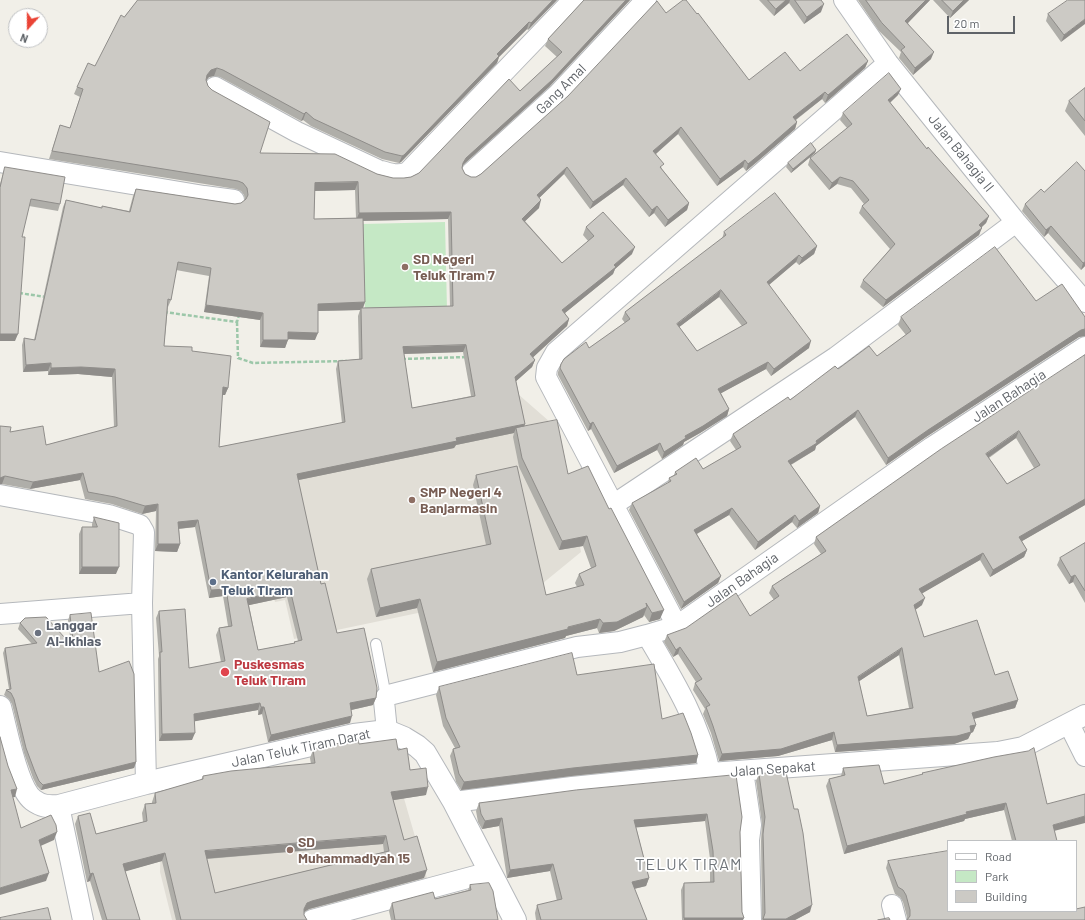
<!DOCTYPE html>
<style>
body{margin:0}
#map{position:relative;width:1085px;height:920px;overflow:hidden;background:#f1efe8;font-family:Barlow,sans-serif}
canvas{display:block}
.legend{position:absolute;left:947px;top:840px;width:130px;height:72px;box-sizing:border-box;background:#fff;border:1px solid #bfc1c3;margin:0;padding:5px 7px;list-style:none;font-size:12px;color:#5f6368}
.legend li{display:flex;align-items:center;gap:8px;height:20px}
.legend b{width:20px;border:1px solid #bfc1c3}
.north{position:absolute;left:8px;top:8px;width:40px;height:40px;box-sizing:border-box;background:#fff;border:1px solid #bfc1c3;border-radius:50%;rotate:201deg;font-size:11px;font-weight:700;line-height:16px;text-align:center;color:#5f6368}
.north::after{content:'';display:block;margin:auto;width:14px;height:18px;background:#ea4335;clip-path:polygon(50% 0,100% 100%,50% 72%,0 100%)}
.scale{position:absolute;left:947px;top:16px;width:68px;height:18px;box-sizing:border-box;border:2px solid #5f6368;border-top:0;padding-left:5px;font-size:12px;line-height:14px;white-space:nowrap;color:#5f6368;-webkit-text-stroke:3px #fff;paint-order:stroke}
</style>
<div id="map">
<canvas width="1085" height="920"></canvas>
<ul class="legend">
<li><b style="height:5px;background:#fff"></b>Road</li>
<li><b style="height:11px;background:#c5e8c5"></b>Park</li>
<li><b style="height:11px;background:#cccac5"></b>Building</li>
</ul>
<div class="north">N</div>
<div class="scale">20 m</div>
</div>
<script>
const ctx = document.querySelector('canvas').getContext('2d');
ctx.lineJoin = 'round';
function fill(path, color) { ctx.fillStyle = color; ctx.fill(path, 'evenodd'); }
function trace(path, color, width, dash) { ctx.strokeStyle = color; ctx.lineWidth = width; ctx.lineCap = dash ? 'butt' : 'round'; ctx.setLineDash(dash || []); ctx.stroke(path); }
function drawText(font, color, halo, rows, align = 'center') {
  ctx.font = font + ' Barlow,sans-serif'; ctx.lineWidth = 3.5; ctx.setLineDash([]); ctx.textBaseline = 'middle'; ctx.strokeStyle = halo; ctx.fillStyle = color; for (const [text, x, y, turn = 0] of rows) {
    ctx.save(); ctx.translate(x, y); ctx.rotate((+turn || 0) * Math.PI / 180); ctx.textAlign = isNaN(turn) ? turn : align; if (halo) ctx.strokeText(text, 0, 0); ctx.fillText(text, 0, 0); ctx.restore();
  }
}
fill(new Path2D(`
 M518,394L558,429L581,552L537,588L294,639L285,600L275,602L241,448Z
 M403,795L429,885L300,920H172L160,872L161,828Z`), '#e1ded6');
fill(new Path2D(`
 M445,222L447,310L365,312L363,224Z`), '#c5e8c5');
const service = new Path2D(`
 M376,644L386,697`);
const minor = new Path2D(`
 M844,0L888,63L1016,222L1085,302
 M215,87L297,132L378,170C388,173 398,177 408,172L573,0
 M0,162L204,196L234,200
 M471,173L557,95L646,0
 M0,495L109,515L140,525L144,532L142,603L146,783
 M613,505L836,357L1016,222
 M0,614L142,603
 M677,626L546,377L547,368L556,352L888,63
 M647,635C673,679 700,723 710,773
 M1069,724L1085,756
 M387,731L384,701L386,697L389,695L577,647L620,642L647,635L677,626L932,447L1085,347
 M743,771L751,825L749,840L751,920
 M454,802L572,787L710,773L998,752L1023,747L1085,715
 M59,806L83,920
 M892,905L896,920
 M312,920L490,872`);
const tertiary = new Path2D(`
 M0,707C6,728 16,787 33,800C41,806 48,807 59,806L146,783L354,735L387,731L404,738L417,746L425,753L454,802L515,920`);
trace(service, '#b5b8bc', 12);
trace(minor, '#b5b8bc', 22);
trace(tertiary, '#b5b8bc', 24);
trace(new Path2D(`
 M19,293L46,297
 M164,312L237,322L239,315
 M237,322L238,358L253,363L347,361
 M402,359L467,357`), '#9cc7a9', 2.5, [4, 2]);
trace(service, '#fff', 10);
trace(minor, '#fff', 20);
trace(tertiary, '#fff', 22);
fill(new Path2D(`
 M138,0H557L528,30L527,29L499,57L497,63L401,162L399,163L382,159L311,126L303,120L301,121L220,77L214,76L209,77L206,80L208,86L260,153L377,174L393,178H404L411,177L419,173L520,91L557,57L545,46L548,39L584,0H630L549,87L463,165L462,168L465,174L471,177H476L481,174L666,13L749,80L800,71L868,61L865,68L825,103L822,99L796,120L797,122L795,129L756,163L746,171L743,167L717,186L678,134L656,154L662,169L689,203L687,210L665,227L654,213L649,217L623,185L590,209L564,174L539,198V208L525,221L562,263L588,241L583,235L586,227L632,254L615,269L613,274L565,313L569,319L567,326L533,357L535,360L532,367L516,381L525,424L524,426L568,474L660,619L649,622L644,615L643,617L614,631L599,633L597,628L566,636L565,638L433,672L417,608L376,617L367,579L371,569L486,545L473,485L476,475L546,595L577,587L575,583L579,574L591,568L583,546L559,550L519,467L513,437L514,433L456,445L454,448L298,480L321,584L337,633L376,698L373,705L351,710L350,723L268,742L262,714L258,715V710L194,721L192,740L159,741L158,659L159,656L156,618L159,611L189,668L221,662L216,635L219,628L228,626L223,596L209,598L195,527L179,529L180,544L177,552L155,551L156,511L142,514L112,504L85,499L80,480L30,489L2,484H0V426L10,432L46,445L114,427L112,377L78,374L48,375V371L23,372L22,345L24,338L34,340L63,207L66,200L102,208V206L129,211L133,196L136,189L235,204L241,203L245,200L244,195L241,191L236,189L49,159L60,125L70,128L80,97L74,94L77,87L95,66L124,17ZM355,190L356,218L314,219L315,191ZM448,219L450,306L363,308L365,302L363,221ZM176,270L209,276L204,312L260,320V347L285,348L288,339L315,340L318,311L360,310L358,316L359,359L338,361L336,369L342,423L219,447L222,395H225L228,388L192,351L164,346L168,307L171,300ZM463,352L471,396L412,408L404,354ZM287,597L298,641L294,642V643L258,650L249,605Z
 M759,0H821V12L804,24L789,3L774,16Z
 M858,0H930L908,23L931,59L913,75L899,58L901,52L879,31Z
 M933,0H969L950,18Z
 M1085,0L1061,42L1046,21L1048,14Z
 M1085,88V136L1065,111L1069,101Z
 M898,95L890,103L927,149L989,216L986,223L981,228L979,235L883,307L860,287L863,280L890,249L859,213L862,206L864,204L851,188L837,184L829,190L808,165L810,158L847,128L840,120L843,113Z
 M816,150L815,153L791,173L786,167L788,163Z
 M5,167L60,204L58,211L29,206L22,237L15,341H0V184Z
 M1085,171V266L1081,270L1048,233L1044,237L1022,211L1025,204L1044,192Z
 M724,232L817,246L814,254L799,265L796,262L769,285L809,348L771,376L766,369L721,393L729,409L727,416L700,433L684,442L683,445L662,459L657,450L614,473L591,429L588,431L558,375V372L561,364L589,348L625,323L622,319L625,312L722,239ZM719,297L742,326L697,351L679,327Z
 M1036,301L1085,317V336L1079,337L926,437L886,465L855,417L816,446L815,450L791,465L820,506L818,513L797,528L792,522L755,550L729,515L697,534L721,576L718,583L681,609L629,510L632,503L668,483L669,478L674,475L675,472L703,469L736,450L730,441L733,434L790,400L838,369L877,356L906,335L898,325L901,317Z
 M1085,355V505L1022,541L1027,550L1024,557L990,577L980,560L922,593V605L915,610L924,637L995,675L1018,700L1015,708L974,719L976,725L973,732L971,733L968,739L954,744L835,752L832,740L778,756L719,761L711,733L703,714L705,709L693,690L695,683L696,682L678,654L673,657L664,642L667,635L750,616L774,600L769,593L772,586L821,554L814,544L816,537ZM1016,438L1034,468L1007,484L989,458ZM899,655L909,708L867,716L859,681Z
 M94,517L116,574H79V534L82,527H92V524Z
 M1085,543V603L1073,582L1069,584L1057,565L1060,558Z
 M70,615L99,672L136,762L134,768L41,790L37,786L33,778L24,753L12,704L9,699L4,695L6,690L9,689L3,653L5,648L32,644L18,629L20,623L71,645L68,620Z
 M577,675L662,719L698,755L696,763L571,776L461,790L456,782L450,756L453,749L455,748L443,726L436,695L439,687Z
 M359,744L398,750L426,795L393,800L404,840L424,878L309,909L304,912V915L307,920H176L162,861L125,871L140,920H102L90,881L87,882L75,824L78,816L96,834L143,822L142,813L145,804H152V802L155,793L201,780L203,776L311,764L310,758L313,750ZM383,844L384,852L215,893L207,859Z
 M843,768L884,784L922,775V773L1047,804L1057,841H1012L1004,810L965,819L964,821L844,854L826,786L829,779L841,776Z
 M759,774L810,912L795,920H762L761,841L762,824L756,781Z
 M736,775L740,832L742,912L743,920H682L681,890L684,883L710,882V859L705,821L636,827L649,878L646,886L634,889L647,920H536L535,913L537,905L557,901L550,871L507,878L499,826L482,829L478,822L476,811L479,803Z
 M888,861L948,911L1085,920H907V917L903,902L900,897L895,894L886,868Z
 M470,885L498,920H391L389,911L392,903L435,899L468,890Z`), '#afaea9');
fill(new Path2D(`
 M553,0H557L528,30L531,23Z
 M626,0H630L549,87L463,165L460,170L463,163L466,158Z
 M786,0H790L789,3L774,16L776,9Z
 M926,0H930L903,28L905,21Z
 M964,0H969L950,18L953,11Z
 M824,4L821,12L804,24L807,17Z
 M1085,19V24L1061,42L1064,35Z
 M529,22L527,29L499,57L497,63L401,162L399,163L402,156L497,54Z
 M934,52L931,59L913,75L915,68Z
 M868,61L865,68L825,103L828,95Z
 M217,68L214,76L209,77L205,82L207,75L211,70Z
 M901,89L898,95L885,107L888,100Z
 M825,92L822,99L790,124L793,117Z
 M306,112L303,120L301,121L304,114Z
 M797,122L795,129L746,171L748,164Z
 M681,127L678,134L651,158L653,151Z
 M816,150L815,153L791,173L793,169Z
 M745,160L743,167L717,186L720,179Z
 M567,167L564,174L534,203L537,195Z
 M840,177L837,184L829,190L832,183Z
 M626,178L623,185L590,209L593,202Z
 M358,182L355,190L312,191L315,183Z
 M541,200L539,208L520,226L522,219Z
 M689,203L687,210L665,227L668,220Z
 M657,206L654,213L649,217L652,210Z
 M451,212L448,219L356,221L359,213Z
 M989,216L986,223L976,232L979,225Z
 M1051,226L1048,233L1044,237L1046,230Z
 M982,228L979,235L883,307L886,300Z
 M817,246L814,254L799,265L802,258Z
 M635,247L632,254L615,269L613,274L560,317L562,310Z
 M799,255L796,262L764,289L767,282Z
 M1085,262V266L1081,270L1083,263Z
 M721,290L719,297L674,331L677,324Z
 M365,302L362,310L361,308L360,310L315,311L318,304Z
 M206,305L263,313L260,320L204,312Z
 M569,319L567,326L528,362L530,354Z
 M1085,329V336L1079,337L926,437L886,465L888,458L928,430L1081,330Z
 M288,332L318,333L315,340L285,339Z
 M0,334H18L15,341H0Z
 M263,340H288L285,348L260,347Z
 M811,341L809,348L771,376L774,369Z
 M466,345L463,352L401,354L403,347Z
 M535,360L532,367L513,384L515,377Z
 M768,362L766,369L716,396L718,389Z
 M51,363L48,371L23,372L26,365Z
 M81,367L115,369L112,377L78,374L48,375L51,368Z
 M223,387L228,388L225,395H220Z
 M729,409L727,416L700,433L684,442L683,445L662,459L664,452L685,436Z
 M858,410L855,417L816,446L815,450L785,468L788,461Z
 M593,422L591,429L588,431L590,424Z
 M525,424L523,431L516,428L514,433L456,445L454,448L294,481L297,474L456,438Z
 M1019,431L1016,438L983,461L986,454Z
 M660,443L657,450L614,473L617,466Z
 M83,473L80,480L30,489L33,482Z
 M5,476L2,484H0V478Z
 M1085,499V505L1017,544L1019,537Z
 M158,504L156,511L142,514L145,506Z
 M820,506L818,513L797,528L799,521Z
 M732,508L729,515L691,537L694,530Z
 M795,515L792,522L755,550L758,542Z
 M198,520L195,527L176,529L178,522Z
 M587,536L583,546L559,550L562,541Z
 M158,544H180L177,552L155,551Z
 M1027,550L1024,557L990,577L993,570Z
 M983,553L980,560L916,597L919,589Z
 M82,567H119L116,574H79Z
 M1075,575L1073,582L1069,584L1071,577Z
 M721,576L718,583L681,609L684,602Z
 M226,589L223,596L209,598L211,590Z
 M290,589L287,597L245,606L247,599Z
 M925,598L922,605L911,613L914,605Z
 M420,599L417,608L376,617L380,608Z
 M647,607L643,617L614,631L599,633L603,623Z
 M664,610L660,619L649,622L652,613Z
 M600,619L597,628L566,636L565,638L433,672L437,662Z
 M680,647L678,654L673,657L676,650Z
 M902,648L899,655L855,684L858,677Z
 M376,698L373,705L347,711L350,703Z
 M1018,700L1015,708L969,720L972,713Z
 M260,703L258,710L191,722L194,714Z
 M261,707H264L262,714L258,715Z
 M352,716L350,723L268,742L271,735Z
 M976,725L973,732L971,733L968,739L954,744L835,752L837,745L970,726Z
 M834,732L832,740L778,756L719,761L722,754Z
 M195,733L192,740L159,741L162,734Z
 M698,755L696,763L571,776L461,790L464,782L573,768Z
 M136,762L134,768L41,790L43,785Z
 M428,787L426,795L388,801L391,792Z
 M17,789L15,797L8,798L11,790Z
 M1006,803L1004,810L965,819L964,821L844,854L847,846L966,812Z
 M707,814L705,821L631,828L634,820Z
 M1085,816V823L1050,832L1053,825Z
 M502,818L499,826L482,829L485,821Z
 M57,832L54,840L36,848L39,840Z
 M386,836L383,844L202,859L205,851Z
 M165,853L162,861L120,873L123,864Z
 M553,864L550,871L507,878L510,870Z
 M427,870L424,878L309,909L304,912V909L307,903L312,901Z
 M49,873L46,881L0,895V888Z
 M93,873L90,881L87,882L90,874Z
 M649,878L646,886L629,890L632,882Z
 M812,905L810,912L795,920H763V919Z
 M684,918H744L743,920H684Z`), '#8f8d8a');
const building = new Path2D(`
 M138,0H553L531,23L529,22L497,54L499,56L404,155L402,156L385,152L314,119L306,112L304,114L223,70L217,68L211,70L207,75L206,80L208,86L212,90L270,122L260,153L335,154L377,174L393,178H404L411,177L419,173L509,79L520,91L562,52L548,39L584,0H626L552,80L466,158L463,163L462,168L465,174L471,177H476L481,174L568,96L657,1L666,13L683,0H686L697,14L698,13L749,80L785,52L800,71L847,34L868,61L828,95L825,92L793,117L797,122L759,155L748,164L745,160L720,179L681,127L653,151L664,164L660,167L689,203L668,220L657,206L652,210L626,178L593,202L567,167L537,195L541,200L522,219L562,263L594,236L586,227L603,212L635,247L614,265L616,267L562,310L569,319L530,354L535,360L515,377L525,424L456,438L457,441L297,474L321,584L325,583L337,633L364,628L377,688L376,698L350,703L352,716L271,735L264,707H261L260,703L194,714L195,733L162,734L160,652H162L159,611L185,609L189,668L225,661L219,628L232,626L226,589L211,590L198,520L178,522L180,544H158V504L145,506L115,497L88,492L83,473L33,482L5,476L0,478V426L11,427L10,432L43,426L46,445L117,426L115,369L81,367L51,368V363L26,365L24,338L35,340L66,200L102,208V206L130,212L136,189L235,204L241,203L246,199L248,195L247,188L243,183L238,181L52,151L60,125L70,128L83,89L77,87L88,63L95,66L121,15L124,17ZM358,182L359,213L451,212L453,306L361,308L362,359L338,361L345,422L219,447L223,387L228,388L231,356L192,351V347L164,346L168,299L171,300L178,262L211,268L206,305L263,313V340H288V332L318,333V304L365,302L363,218L314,219L315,183ZM466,345L475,396L412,408L403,347ZM290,589L302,640L294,642L295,643L258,650L247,599Z
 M768,0H786L776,9Z
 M795,0H821L824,4L807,17Z
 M866,0H926L905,21L934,52L915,68L901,50L905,47L882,23Z
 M942,0H964L953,11Z
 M1068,0H1085V19L1064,35L1048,14Z
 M889,73L901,89L888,100L927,149L928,147L989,216L979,225L982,228L886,300L863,280L895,244L862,206L869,200L853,181L840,177L832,183L810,158L852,124L843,113Z
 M1085,88V121L1069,101Z
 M811,143L816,150L793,169L788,163Z
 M1077,162L1085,171V262L1083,263L1051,226L1046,230L1025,204L1041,189L1044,192Z
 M5,167L65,177L60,204L31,199L22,237H25L18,334H0V188Z
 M775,193L817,246L802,258L799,255L767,282L811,341L774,369L768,362L718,389L729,409L703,426L685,436L686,438L664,452L660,443L617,466L593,422L590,424L560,368L561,364L564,359L586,342L589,348L630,319L625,312L726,235L724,232ZM721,290L747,323L697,351L677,324Z
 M995,247L1036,301L1062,284L1085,317V329L1081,330L928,430L888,458L858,410L816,441L817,443L788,461L820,506L799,521L795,515L758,542L732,508L694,530L721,576L684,602L632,503L671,481L669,478L677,474L675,472L696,458L703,469L741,447L733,434L788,397L790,400L835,366L838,369L869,346L877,356L911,331L901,317Z
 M1085,355V499L1019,537L1027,550L993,570L983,553L919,589L925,598L914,605L924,637L977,620L995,675L1008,671L1018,700L972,713L976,725L970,726L971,732L957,736L837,745L834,732L781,749L722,754L713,726L706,707L710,705L695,683L702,679L680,647L676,650L667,635L686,628L736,593L750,616L779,596L772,586L826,551L816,537L941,449ZM1019,431L1040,465L1007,484L986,454ZM902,648L913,708L867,716L858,677Z
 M557,420L568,474L588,466L609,509L611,508L664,610L652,613L646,603L647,607L617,622L603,623L600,619L568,627V629L437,662L420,599L380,608L371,569L491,544L476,475L517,466L546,595L584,585L579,574L596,566L587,536L562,541L522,458L516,428Z
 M94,517L119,523V567H82V527H97Z
 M1085,543V591L1075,575L1071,577L1060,558Z
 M91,613L99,672L129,661L134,674L136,762L43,785L39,781L35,772L26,748L14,699L11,693L6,690L11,689L5,648L37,643L20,623L25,618L46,617L74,648L70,615Z
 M572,653L577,675L654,664L662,719L683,713L691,733L698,755L573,768L464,782L459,774L453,749L460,747L446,718L439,687Z
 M0,737L8,766L17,789L11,790L21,828L51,815L56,825L57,832L39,840L49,873L0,888Z
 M358,739L359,744L396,739L398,750L407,748L410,770L426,768L428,787L391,792L404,840L417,836L427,870L312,901L307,903L304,909V915L307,920H181L165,853L123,864L140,920H107L93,873L90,874L78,816L90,813L96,834L147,821L145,804L156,803L155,793L203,779V776L231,771L315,763L313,750ZM386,836L389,851L215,893L205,851Z
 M1034,748L1047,804L1085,794V816L1053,825L1057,841H1016L1006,803L966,812L967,814L847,846L829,779L845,775L843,768L879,765L884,784L923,774L922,773L994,757L1028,751Z
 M786,772L794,809H798L803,833L812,905L786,919H763L765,913L763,834L765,817L759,774Z
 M736,775L742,817L740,832L742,912L744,918H684V883L714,882L713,851L707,814L634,820L649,878L632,882L647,920H541L537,905L562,899L553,864L510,870L502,818L485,821L481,814L479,803L576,790Z
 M948,851V911H1076V909L1085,907V920H907L910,916V910L906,895L903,890L898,887L888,861Z
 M489,883L493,891L498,920H395L392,903L433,892L435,899L471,890L470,885Z
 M48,908L51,920H0V918Z
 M889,918L890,920H878Z`);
fill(building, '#cccac5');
trace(building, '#8f8d8a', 1);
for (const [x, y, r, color] of [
 [405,267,4,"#8d6e63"],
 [412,500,4,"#8d6e63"],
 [213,582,4,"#5c6f8a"],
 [38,633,4,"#6b7280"],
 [225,672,5,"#e0444e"],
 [290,850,4,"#8d6e63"]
]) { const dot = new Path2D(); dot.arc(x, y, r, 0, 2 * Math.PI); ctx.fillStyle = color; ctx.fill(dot); trace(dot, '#fff', 1.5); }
drawText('14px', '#5f6368', '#fff', [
 ["Gang Amal",561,89,-45],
 ["Jalan Bahagia II",961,153,51],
 ["Jalan Bahagia",1009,396,-33],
 ["Jalan Bahagia",742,580,-35],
 ["Jalan Teluk Tiram Darat",301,748,-12],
 ["Jalan Sepakat",773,769,-4]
]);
drawText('bold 14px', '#785e54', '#fff', [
 ["SD Negeri",413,259],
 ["Teluk Tiram 7",413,275],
 ["SMP Negeri 4",420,492],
 ["Banjarmasin",420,508],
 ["SD",298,842],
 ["Muhammadiyah 15",298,858]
], 'left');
drawText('bold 14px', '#4e5e75', '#fff', [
 ["Kantor Kelurahan",221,574],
 ["Teluk Tiram",221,590]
], 'left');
drawText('bold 14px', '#5b616d', '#fff', [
 ["Langgar",46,625],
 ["Al-Ikhlas",46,641]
], 'left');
drawText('bold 14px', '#be3a42', '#fff', [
 ["Puskesmas",234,664],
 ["Teluk Tiram",234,680]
], 'left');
ctx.letterSpacing = '1px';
drawText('16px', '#70757a', '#fff', [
 ["TELUK TIRAM",689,865]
]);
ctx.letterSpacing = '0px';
</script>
